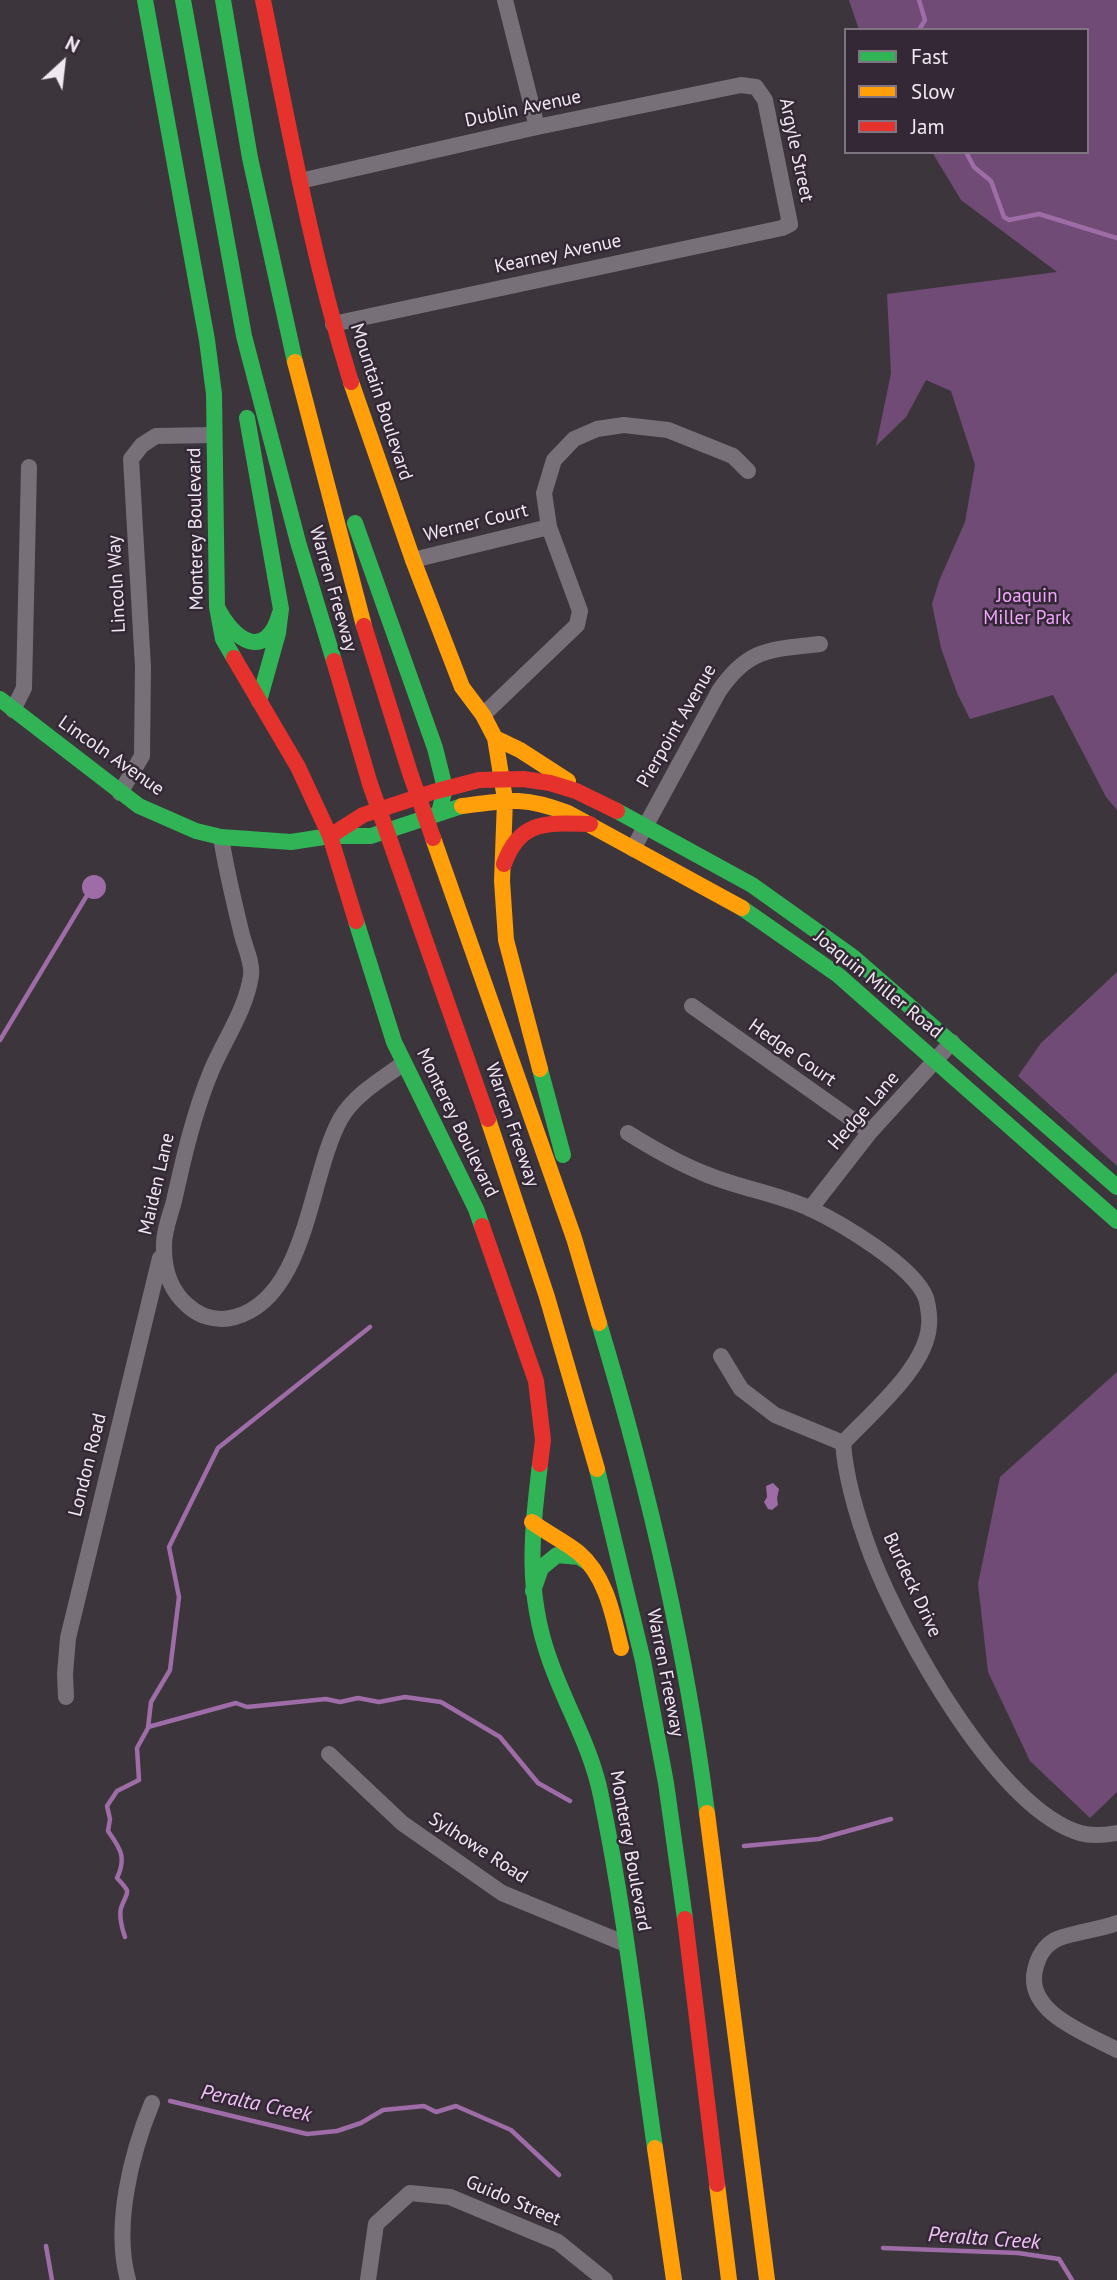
<!DOCTYPE html>
<style>
body{margin:0}
#map{position:relative;width:1117px;height:2280px;overflow:hidden;background:#3c363c;font-family:"PT Sans",sans-serif}
canvas{display:block}
.legend{position:absolute;left:844px;top:28px;width:245px;height:126px;box-sizing:border-box;background:#342836;border:2px solid #7f7581;margin:0;padding:9px 12px;list-style:none;font-size:21px;color:#f0e8f1}
.legend li{display:flex;align-items:center;gap:14px;height:35px}
.legend b{width:35px;border:2px solid #7f7581}
.north{position:absolute;left:28px;top:28px;width:70px;height:70px;-webkit-text-stroke:5px #342836;paint-order:stroke;rotate:27deg;font-size:19px;font-weight:700;line-height:28px;text-align:center;color:#f0e8f1}
.north::after{content:'';display:block;margin:auto;width:24px;height:32px;background:#f0e8f1;clip-path:polygon(50% 0,100% 100%,50% 72%,0 100%)}
</style>
<div id="map">
<canvas width="1117" height="2280"></canvas>
<ul class="legend">
<li><b style="height:9px;background:#30b455"></b>Fast</li>
<li><b style="height:9px;background:#ff9f0a"></b>Slow</li>
<li><b style="height:9px;background:#e5322d"></b>Jam</li>
</ul>
<div class="north">N</div>
</div>
<script>
const ctx = document.querySelector('canvas').getContext('2d');
ctx.lineJoin = 'round';
function fill(path, color) { ctx.fillStyle = color; ctx.fill(path, 'evenodd'); }
function trace(path, color, width, dash) { ctx.strokeStyle = color; ctx.lineWidth = width; ctx.lineCap = dash ? 'butt' : 'round'; ctx.setLineDash(dash || []); ctx.stroke(path); }
function drawText(font, color, halo, rows, align = 'center') {
  ctx.font = font + ' "PT Sans",sans-serif'; ctx.lineWidth = 5; ctx.setLineDash([]); ctx.textBaseline = 'middle'; ctx.strokeStyle = halo; ctx.fillStyle = color; for (const [text, x, y, turn = 0] of rows) {
    ctx.save(); ctx.translate(x, y); ctx.rotate((+turn || 0) * Math.PI / 180); ctx.textAlign = isNaN(turn) ? turn : align; if (halo) ctx.strokeText(text, 0, 0); ctx.fillText(text, 0, 0); ctx.restore();
  }
}
fill(new Path2D(`
 M849,0H1117V810L1106,797L1053,695L970,719L957,693L941,648L932,604L939,581L965,522L975,465L951,391L926,380L906,417L876,446L891,373L887,294L1057,272L961,200L932,152H1087V30H859Z
 M1117,972V1166L1018,1076L1041,1043Z
 M1117,1372V1792L1090,1818L1030,1761L988,1672L978,1584L1000,1477Z`), '#704b75');
fill(new Path2D(`
 M82 887a12 12 0 1 1 24 0a12 12 0 1 1-24 0Z
 M773,1483L779,1489L777,1498L778,1505L772,1510L768,1509L764,1502L767,1497L766,1486Z`), '#9e6ca6');
trace(new Path2D(`
 M919,30L925,20L919,0
 M966,152L974,167L991,181L1004,217L1009,220L1039,214L1117,238
 M0,1040L86,897
 M148,1727L236,1703L247,1707L326,1699L340,1702L358,1698L379,1702L405,1697L441,1702L500,1737L538,1783L570,1801
 M744,1846L819,1839L891,1819
 M125,1937C122,1929 119,1916 121,1908C127,1890 133,1895 117,1878C127,1857 120,1848 108,1831L110,1819L107,1806L117,1791L139,1780L137,1748L148,1728L151,1702L170,1670L179,1597L169,1547L218,1448L370,1327
 M170,2101L307,2134L337,2131L361,2123L383,2110L424,2106L436,2112L456,2106L511,2130L559,2175
 M46,2246L52,2280
 M883,2248L1018,2253L1059,2259L1072,2280`), '#9e6ca6', 4.5);
trace(new Path2D(`
 M505,0L537,127
 M300,181L537,127L741,85L756,87L765,100L790,224L782,228L333,324
 M413,560L549,527
 M13,710L24,688L29,467
 M483,715L577,625L580,611L549,527L544,493L554,460L574,439L597,429L624,425L668,430L733,456L748,471
 M120,793L142,756L143,667L131,459L142,445L156,436L214,435
 M221,837C226,870 234,902 242,935C245,947 253,964 251,976C246,1009 225,1039 212,1069C194,1112 184,1156 174,1201C170,1216 163,1233 164,1248C164,1269 170,1290 187,1305C200,1317 217,1322 235,1317C308,1297 309,1174 341,1118C355,1094 382,1079 404,1063
 M633,849L719,691C749,647 771,650 820,644
 M692,1006L870,1132
 M628,1133C652,1148 676,1162 703,1173C738,1188 775,1193 809,1208C841,1223 914,1266 926,1298C928,1305 930,1318 929,1325C927,1367 870,1414 843,1443C846,1482 858,1520 872,1557C902,1634 997,1808 1080,1833C1090,1836 1106,1835 1117,1833
 M810,1209L870,1132L952,1042
 M721,1356L741,1389L775,1415L843,1443
 M66,1697L65,1674L68,1638L160,1258
 M329,1754L402,1823L502,1893L626,1944
 M1117,1923C1099,1930 1069,1933 1055,1940C1043,1947 1038,1957 1035,1970C1025,2013 1088,2034 1117,2050
 M128,2280C113,2226 131,2154 152,2103
 M368,2280L376,2224L410,2193L450,2197L558,2242L605,2280`), '#787078', 16);
trace(new Path2D(`
 M145,0L207,340L214,394L217,607L223,639L234,658
 M183,0L244,336L298,542L334,661
 M223,0L250,158L295,362
 M247,418L281,609L278,633L259,701
 M355,523L435,748L445,788L439,813
 M217,607C233,640 266,663 280,613
 M0,699L139,806L196,831L221,837L291,842L330,836H371L462,806
 M617,811L752,885L853,957L1117,1187
 M742,908L838,975L1117,1221
 M356,921L394,1042L476,1209L482,1226
 M540,1069L563,1155
 M599,1323C647,1482 686,1648 707,1813
 M540,1464C532,1532 525,1590 549,1658C565,1705 591,1746 601,1796C625,1912 638,2031 655,2148
 M597,1469L643,1661L666,1783L685,1919
 M533,1591L541,1568L557,1555L579,1557L587,1562`), '#30b455', 16);
trace(new Path2D(`
 M295,362L364,626
 M351,382L413,560L462,687L483,715L495,738L504,793
 M495,738L520,750L568,781
 M505,800L502,881L506,940L540,1069
 M462,806C507,800 524,796 568,813L742,908
 M433,838L574,1238L599,1323
 M488,1119L547,1297L597,1469
 M532,1522C547,1533 564,1541 579,1553C606,1576 613,1615 621,1648
 M707,1813L767,2280
 M655,2148L674,2280
 M717,2184L729,2280`), '#ff9f0a', 16);
trace(new Path2D(`
 M263,0C289,128 312,257 351,382
 M364,626L410,773L433,838
 M234,658L298,767L330,836L356,921
 M334,661L370,784L488,1119
 M330,836L363,815L433,792L479,780L523,779L550,783L576,791L617,811
 M504,864C520,819 548,823 590,824
 M482,1226L536,1381L543,1440L540,1464
 M685,1919L717,2184`), '#e5322d', 16);
drawText('19px', '#f0e8f1', '#342836', [
 ["Dublin Avenue",523,109,-12],
 ["Argyle Street",796,150,78],
 ["Kearney Avenue",558,254,-12],
 ["Mountain Boulevard",381,402,72],
 ["Werner Court",476,523,-14],
 ["Monterey Boulevard",196,529,-91],
 ["Lincoln Way",117,584,-93],
 ["Warren Freeway",333,589,74],
 ["Pierpoint Avenue",677,726,-60],
 ["Lincoln Avenue",111,756,35],
 ["Joaquin Miller Road",878,985,39],
 ["Hedge Court",792,1053,35],
 ["Hedge Lane",864,1111,-49],
 ["Monterey Boulevard",457,1123,64],
 ["Warren Freeway",512,1125,71],
 ["Maiden Lane",157,1184,-77],
 ["London Road",88,1465,-76],
 ["Burdeck Drive",912,1585,65],
 ["Warren Freeway",665,1673,79],
 ["Sylhowe Road",478,1848,33],
 ["Monterey Boulevard",630,1851,80],
 ["Guido Street",513,2201,23]
]);
drawText('19px', '#f2a7fd', '#342836', [
 ["Joaquin",1027,597],
 ["Miller Park",1027,619]
]);
drawText('italic 21px', '#f1c4f7', '#342836', [
 ["Peralta Creek",256,2104,12],
 ["Peralta Creek",984,2239,4]
]);
</script>
